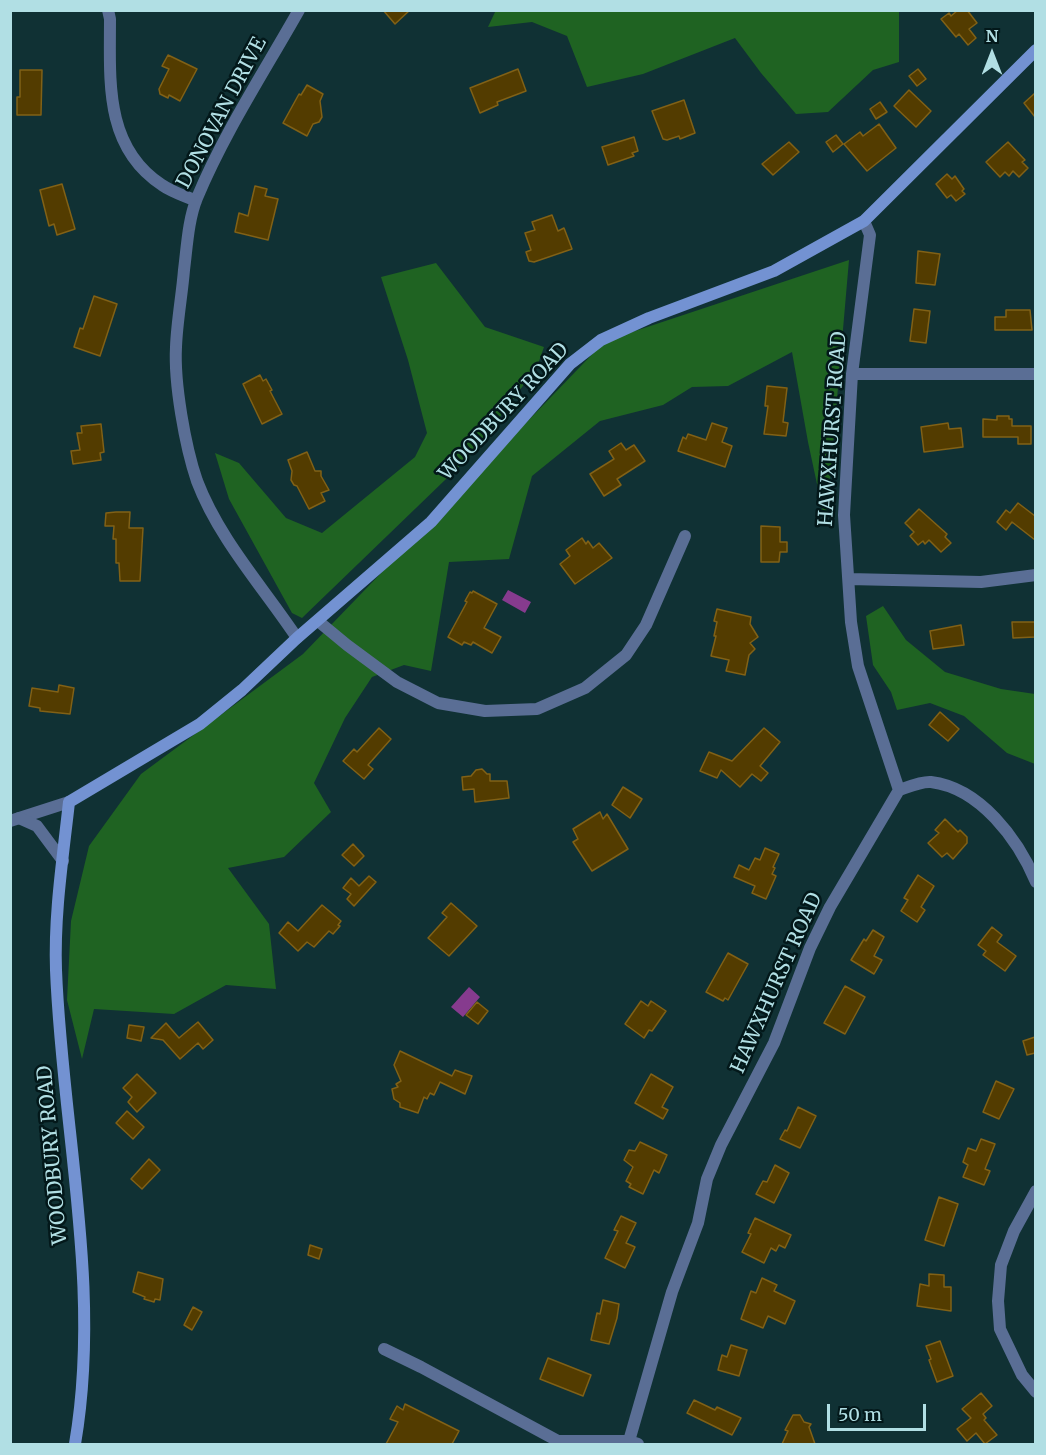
<!DOCTYPE html>
<style>
body{margin:0}
#map{position:relative;width:1046px;height:1455px;overflow:hidden;background:#103134;font-family:Merriweather,serif}
canvas{display:block}
.frame{position:absolute;inset:0;border:12px solid #b1dfe4;pointer-events:none}
.north{position:absolute;left:962px;top:24px;width:60px;height:60px;-webkit-text-stroke:4px #03181a;paint-order:stroke;rotate:0deg;font-size:16px;font-weight:700;line-height:24px;text-align:center;color:#b1dfe4}
.north::after{content:'';display:block;margin:auto;width:21px;height:27px;background:#b1dfe4;clip-path:polygon(50% 0,100% 100%,50% 72%,0 100%)}
.scale{position:absolute;left:827px;top:1404px;width:99px;height:27px;box-sizing:border-box;border:3px solid #b1dfe4;border-top:0;padding-left:8px;font-size:18px;line-height:21px;white-space:nowrap;color:#b1dfe4;-webkit-text-stroke:4px #03181a;paint-order:stroke}
</style>
<div id="map">
<canvas width="1046" height="1455"></canvas>
<div class="frame"></div>
<div class="north">N</div>
<div class="scale">50 m</div>
</div>
<script>
const ctx = document.querySelector('canvas').getContext('2d');
ctx.lineJoin = 'round';
function fill(path, color) { ctx.fillStyle = color; ctx.fill(path, 'evenodd'); }
function trace(path, color, width, dash) { ctx.strokeStyle = color; ctx.lineWidth = width; ctx.lineCap = dash ? 'butt' : 'round'; ctx.setLineDash(dash || []); ctx.stroke(path); }
function drawText(font, color, halo, rows, align = 'center') {
  ctx.font = font + ' Merriweather,serif'; ctx.lineWidth = 5; ctx.setLineDash([]); ctx.textBaseline = 'middle'; ctx.strokeStyle = halo; ctx.fillStyle = color; for (const [text, x, y, turn = 0] of rows) {
    ctx.save(); ctx.translate(x, y); ctx.rotate((+turn || 0) * Math.PI / 180); ctx.textAlign = isNaN(turn) ? turn : align; if (halo) ctx.strokeText(text, 0, 0); ctx.fillText(text, 0, 0); ctx.restore();
  }
}
fill(new Path2D(`
 M496,10L899,11V62L873,70L828,112L796,114L761,73L735,38L643,74L587,87L567,36L532,22L488,27Z
 M849,260L826,526L808,442L792,352L728,386L692,387L663,405L600,421L532,476L509,559L449,562L431,671L404,665L372,677L345,718L314,783L331,812L284,857L228,868L269,924L276,989L226,985L174,1014L94,1009L82,1059L67,1000L71,921L89,846L141,774L303,654L605,341Z
 M436,263L485,327L544,347L537,367L473,453L302,618L292,613L229,499L215,453L239,463L286,518L322,533L415,457L427,433L408,360L381,277Z
 M883,606L906,640L945,672L1001,689L1035,694V764L1007,753L964,716L930,703L897,710L891,692L873,665L866,616Z`), '#1f6322');
fill(new Path2D(`
 M508,590L531,602L525,613L502,600Z
 M469,987L480,997L463,1017L451,1007Z`), '#863b8e');
const building = new Path2D(`
 M383,10H410L395,24Z
 M958,10H967L977,23L969,29L976,38L968,45L959,34L956,37L941,19L949,13L951,16Z
 M168,55L197,69L180,101L169,95L168,98L160,94L159,89L169,69L162,66Z
 M518,69L526,91L497,102L498,105L480,113L470,88Z
 M918,69L926,79L917,86L909,76Z
 M20,70H42L41,115H17V97H20Z
 M307,85L323,94L320,101L322,117L319,122L313,124L307,136L283,123L299,94L301,95Z
 M909,90L931,111L916,127L894,106Z
 M1035,93V117L1024,103Z
 M684,100L695,133L680,139L679,136L667,140L663,139L652,111Z
 M880,102L887,112L876,119L870,109Z
 M879,124L896,148L867,171L844,144L860,132L863,136Z
 M836,135L843,144L833,152L826,142Z
 M634,137L638,151L632,153L634,156L608,165L602,147Z
 M789,142L799,152L773,175L762,164Z
 M1008,142L1025,160L1022,162L1028,168L1019,177L1013,171L1009,176L1005,172L1000,177L986,162Z
 M947,174L952,179L955,176L964,189L962,191L965,194L956,201L951,195L947,198L936,184Z
 M62,184L75,229L57,235L54,224L49,226L40,190Z
 M255,186L267,189L265,196L278,199L268,240L235,232L239,213L248,216Z
 M552,215L558,231L564,228L572,249L534,262L529,261L526,252L531,250L525,233L535,230L532,222Z
 M918,251L940,254L935,285L916,283Z
 M94,296L117,304L100,356L74,347L80,328L83,329Z
 M914,309L930,311L926,343L910,341Z
 M1006,310H1030L1032,330H995V317H1006Z
 M260,375L263,381L266,379L272,390L270,391L282,414L262,424L243,384Z
 M767,386L787,388L783,422L788,423L786,436L764,434L768,406H765Z
 M997,416H1009V419H1012V426H1031V444H1018V437H983V419L997,420Z
 M712,423L727,428L722,442L732,446L725,467L678,451L683,437L686,439L688,434L706,440Z
 M948,423L949,429L961,428L963,447L924,452L921,427Z
 M101,424L104,452L100,453L101,460L73,464L71,451L80,450L77,433H82L81,426Z
 M621,443L626,450L634,445L645,461L617,479L621,485L604,496L590,474L614,459L609,451Z
 M307,452L315,471H321V476L329,490L321,493L325,501L309,509L297,486L294,485L291,480L292,471L288,460Z
 M1018,503L1035,516V540L1012,522L1006,530L997,522L1006,510L1010,513Z
 M919,509L947,534L945,537L951,543L941,552L929,540L925,544L923,541L918,545L910,536L914,532L905,523Z
 M116,512H130L129,528H143L140,581H120L119,563H116V539H113L114,526H105L106,513Z
 M761,526L780,527V542H787V552H780L779,562H761Z
 M582,538L586,544L588,541L593,548L599,543L612,558L575,584L560,564L570,556L566,550Z
 M473,591L497,604L484,628L501,637L492,653L473,642L471,645L464,642L462,645L448,637L467,602L465,601L470,592L472,593Z
 M717,609L751,617L750,624L758,637L750,643L755,649L749,655L745,675L726,671L729,660L711,656L716,636H714L717,622L714,621Z
 M1012,622H1035V637L1013,638Z
 M961,625L964,645L933,649L930,631Z
 M59,685L74,688L70,714L40,711V708L29,706L32,688L58,692Z
 M940,712L959,729L948,741L929,725Z
 M379,728L391,739L368,765L373,769L364,779L343,761L354,749L357,752Z
 M764,728L780,742L760,766L768,773L761,781L752,774L740,787L721,770L717,778L700,771L709,752L732,761Z
 M482,769L487,774H490V781H507L509,798L475,802L474,789L463,790L462,777L471,776L476,770Z
 M623,787L642,799L630,818L612,805Z
 M600,812L603,819L607,814L628,849L592,871L573,842L578,839L573,829Z
 M945,819L958,832L960,830L967,837V843L953,859L947,853L942,857L928,843L939,833L935,830Z
 M353,844L364,856L354,866L342,855Z
 M765,848L779,854L773,867L775,868L772,874L776,876L766,899L752,893L755,886L734,877L739,865L749,870L755,858L760,860Z
 M918,875L934,886L921,907L925,910L917,922L901,911L908,900L904,898Z
 M369,876L376,882L354,906L347,899L351,894L343,888L351,878L359,886Z
 M451,903L477,926L449,956L428,938L447,917L442,913Z
 M322,905L341,921L338,925L340,926L333,934L329,931L314,947L307,942L298,951L279,933L288,922L298,931Z
 M992,927L1002,935L997,942L1016,956L1005,971L983,955L986,951L978,945Z
 M873,930L884,937L874,956L882,960L874,974L851,960L864,939L866,941Z
 M728,953L748,964L728,1000L725,998L723,1001L706,992Z
 M845,986L865,997L845,1034L824,1023Z
 M641,1001L648,1006L651,1001L666,1011L652,1031L649,1030L644,1038L625,1024Z
 M477,1002L488,1011L478,1024L466,1015Z
 M198,1022L213,1040L203,1049L198,1043L180,1059L163,1040L151,1038L166,1023L179,1038Z
 M129,1025L144,1027L141,1041L127,1038Z
 M1035,1037V1053L1027,1055L1023,1041Z
 M400,1051L452,1076L455,1070L472,1076L465,1094L440,1082L434,1095L430,1093L427,1099L424,1097L418,1113L400,1107V1103L394,1099L392,1089L398,1087L396,1084L401,1081L394,1065Z
 M137,1074L156,1093L137,1112L128,1102L132,1097L123,1088Z
 M651,1074L673,1087L662,1107L668,1110L663,1119L635,1103Z
 M996,1081L1014,1089L999,1119L983,1112Z
 M798,1107L816,1116L800,1148L780,1139L785,1130L787,1131Z
 M127,1111L144,1127L133,1139L116,1123Z
 M981,1139L995,1144L985,1169L990,1171L984,1185L963,1177L968,1165L963,1162L968,1148L976,1151Z
 M640,1142L667,1155L659,1173L654,1170L643,1194L629,1187L631,1184L626,1181L633,1167L624,1160L629,1150L635,1151Z
 M149,1159L160,1170L142,1189L131,1179Z
 M775,1165L789,1173L774,1203L756,1194L763,1181L767,1182Z
 M939,1197L958,1204L944,1246L925,1240Z
 M621,1216L636,1223L626,1243L635,1247L625,1268L605,1258L618,1231L614,1230Z
 M755,1218L791,1235L785,1248L779,1245L776,1251L771,1248L764,1263L742,1252L751,1234L748,1233Z
 M310,1245L322,1249L319,1259L308,1255Z
 M138,1272L163,1279L160,1300L155,1299L154,1302L144,1299L145,1297L133,1292Z
 M929,1274L944,1275V1287H951V1311L917,1306L920,1284L929,1286Z
 M762,1278L777,1285L774,1291L795,1301L785,1324L768,1316L763,1328L741,1319L751,1291L756,1293Z
 M603,1300L619,1304L617,1318L609,1344L591,1340L597,1313L600,1314Z
 M193,1307L202,1312L192,1330L184,1325Z
 M940,1341L953,1376L937,1382L929,1360L931,1359L926,1346Z
 M731,1345L747,1350L739,1376L718,1370L722,1355L727,1357Z
 M548,1358L591,1375L583,1396L540,1379Z
 M981,1393L992,1406L983,1414L986,1418L984,1420L997,1435L985,1444L976,1433L967,1441L957,1429L971,1418L962,1409Z
 M694,1400L715,1410L717,1407L741,1418L732,1435L687,1413Z
 M405,1404L459,1431L452,1444H386L398,1422L390,1419L397,1406L403,1410Z
 M793,1415H800L804,1422L811,1424L809,1427L815,1444H782L788,1431L785,1430Z`);
fill(building, '#533c00');
trace(building, '#816116', 1.5);
trace(new Path2D(`
 M108,10L110,19C110,81 104,147 162,185C172,192 185,196 196,201
 M852,374H1036
 M849,579L981,582L1036,575
 M318,621L347,645L397,682L438,703L485,711L537,709L585,688L626,655L646,625L685,536
 M297,638C263,587 219,539 197,481C185,446 174,383 176,347C177,321 182,295 184,270C187,247 188,220 197,198C224,133 264,72 299,10
 M899,790C908,787 922,781 931,782C980,788 1018,839 1036,882
 M10,821L69,802
 M1036,1191L1014,1231L1001,1265L998,1301L1000,1329L1022,1375L1036,1392
 M384,1349L421,1367L558,1441H629L638,1444
 M629,1441L672,1292L698,1223L707,1179L721,1145L774,1043L810,948L830,907L899,790L858,666L851,622L844,515L852,374L870,235L864,221`), '#5a6e95', 12);
trace(new Path2D(`
 M19,818L37,826L63,861`), '#5a6e95', 12);
trace(new Path2D(`
 M75,1444C102,1286 62,1128 56,970C54,914 63,857 69,802L200,724L242,690L297,638L431,522L570,364L601,340L649,318L774,271L864,221L1036,50`), '#7392d2', 12);
drawText('20px', '#b1dfe4', '#03181a', [
 ["DONOVAN DRIVE",222,113,-62],
 ["WOODBURY ROAD",504,412,-47],
 ["HAWXHURST ROAD",833,429,-86],
 ["HAWXHURST ROAD",777,983,-66],
 ["WOODBURY ROAD",53,1155,-95]
]);
</script>
